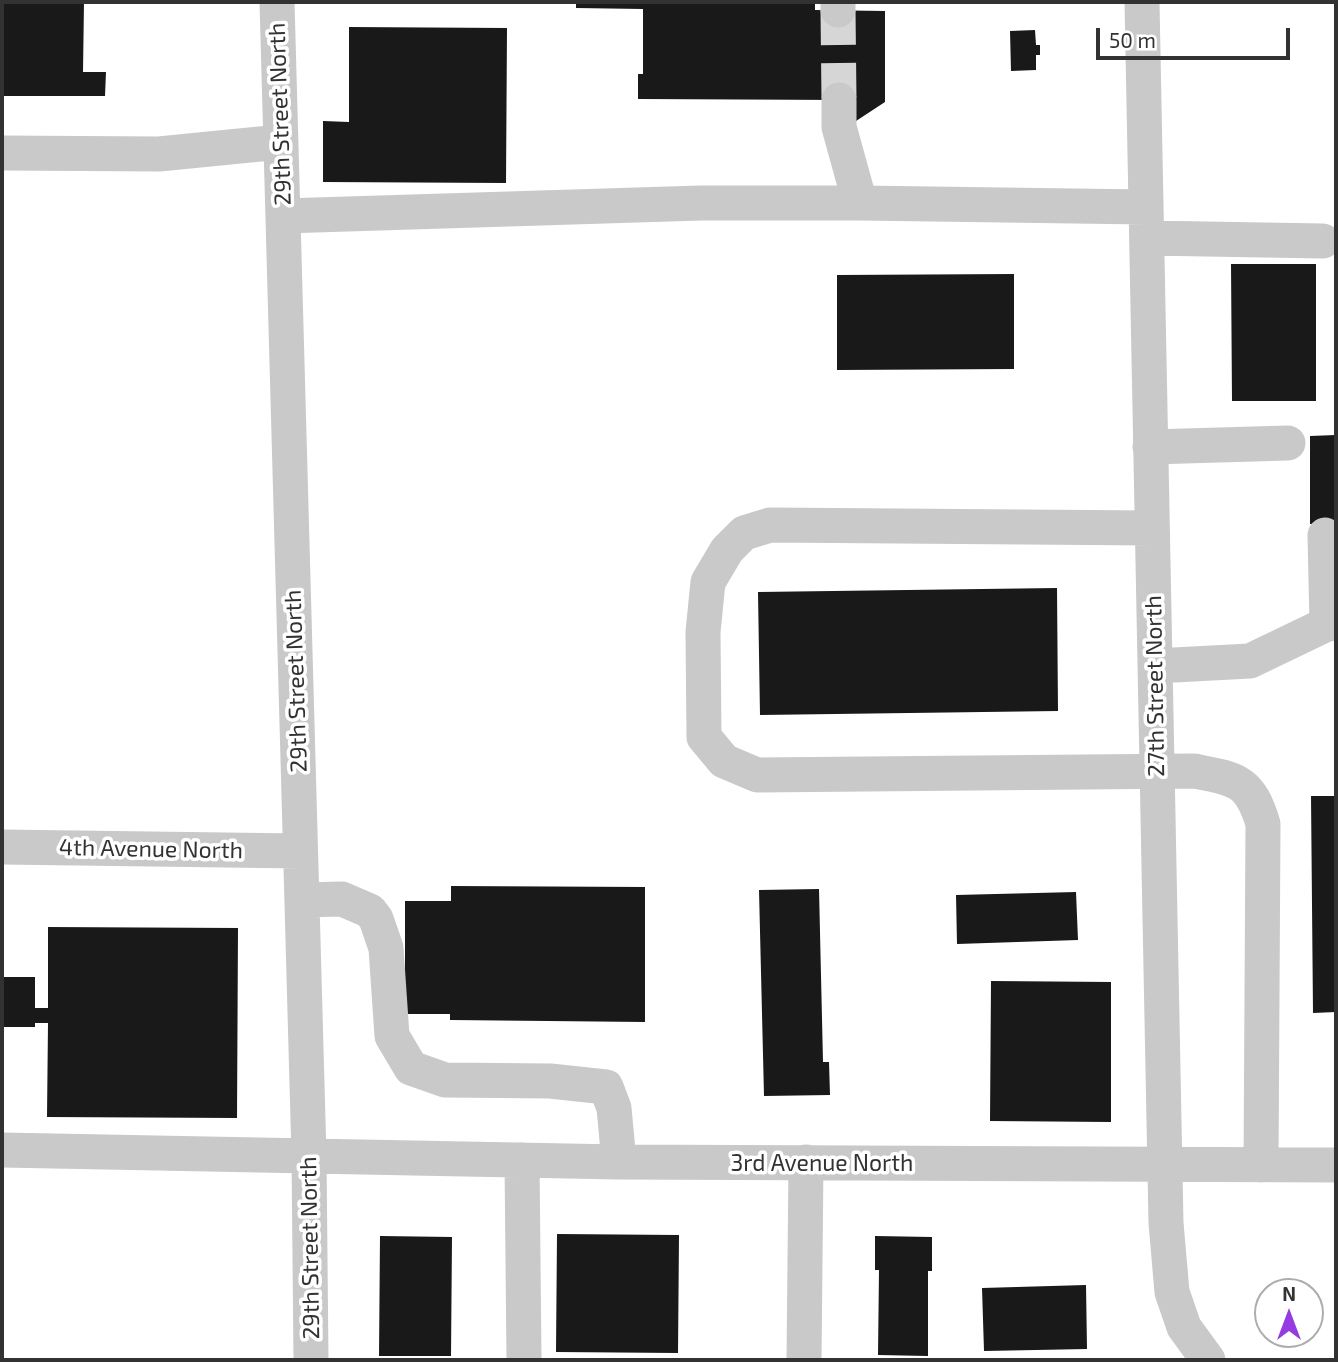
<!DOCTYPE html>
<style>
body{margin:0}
#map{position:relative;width:1338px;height:1362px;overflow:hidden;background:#fff;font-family:"Exo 2",sans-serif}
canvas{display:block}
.frame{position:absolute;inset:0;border:4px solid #323232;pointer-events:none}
.north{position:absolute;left:1254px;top:1278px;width:70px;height:70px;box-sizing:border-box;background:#fff;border:2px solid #adadad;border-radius:50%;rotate:0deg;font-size:19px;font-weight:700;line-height:28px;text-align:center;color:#323232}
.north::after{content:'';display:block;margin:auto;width:24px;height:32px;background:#943ce1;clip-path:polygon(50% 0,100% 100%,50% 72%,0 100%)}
.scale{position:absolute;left:1096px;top:28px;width:194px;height:32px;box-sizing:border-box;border:4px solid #323232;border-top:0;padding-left:9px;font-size:21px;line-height:24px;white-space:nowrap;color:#323232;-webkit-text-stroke:5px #fff;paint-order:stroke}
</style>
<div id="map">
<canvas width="1338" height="1362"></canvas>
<div class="frame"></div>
<div class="north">N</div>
<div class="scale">50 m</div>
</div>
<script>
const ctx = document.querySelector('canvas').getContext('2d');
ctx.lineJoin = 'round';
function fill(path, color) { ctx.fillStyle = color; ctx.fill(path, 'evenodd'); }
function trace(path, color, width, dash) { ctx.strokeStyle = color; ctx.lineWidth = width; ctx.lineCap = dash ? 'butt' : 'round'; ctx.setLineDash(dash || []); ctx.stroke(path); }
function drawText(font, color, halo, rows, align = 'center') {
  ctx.font = font + ' "Exo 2",sans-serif'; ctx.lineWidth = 7; ctx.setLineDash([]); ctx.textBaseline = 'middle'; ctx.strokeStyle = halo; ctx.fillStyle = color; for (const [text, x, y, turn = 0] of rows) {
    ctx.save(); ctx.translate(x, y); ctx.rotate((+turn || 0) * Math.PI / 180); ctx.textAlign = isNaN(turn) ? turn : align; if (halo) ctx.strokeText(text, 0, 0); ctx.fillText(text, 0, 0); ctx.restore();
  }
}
fill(new Path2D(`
 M2,2H84L83,72H106L105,96H2Z
 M576,2H815V10L885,11V102L856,121L843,100L638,99V74H643V9L576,8Z
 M349,27L507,28L506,183L323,182V121L349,122Z
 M1035,30L1036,45H1040V55H1036V70L1011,71L1010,31Z
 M1231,264H1316V401H1232Z
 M1014,274V369L837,370V275Z
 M1336,435V523L1310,524V436Z
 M1057,588L1058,711L760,715L758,592Z
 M1311,796H1336V1012L1313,1013Z
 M451,886L645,887V1022L450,1020V1014H405V901H451Z
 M819,889L823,1062H829L830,1095L764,1096L759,890Z
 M1076,892L1078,940L957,944L956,895Z
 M48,927L238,928L237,1118L47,1117L48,1023H35V1027H2V977H35V1008H48Z
 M991,981L1111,982V1122L990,1121Z
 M557,1234L679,1235L678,1353L556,1352Z
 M380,1236L452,1237L451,1356H379Z
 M875,1236L932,1237V1271H928V1356L878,1355L879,1270H875Z
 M1086,1285L1087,1349L984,1351L982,1288Z`), '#191919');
trace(new Path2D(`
 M838,10L839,100`), '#d6d6d6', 35, [35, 18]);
trace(new Path2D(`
 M277,2L309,1156L311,1360
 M838,2V10
 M1142,2L1166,1223L1172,1292L1184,1327L1208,1360
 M839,100V127L860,203L1146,207
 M2,153L159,154L280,142
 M283,216L701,203H860
 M1147,238L1323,241
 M1150,447L1288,443
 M1152,528L770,525L744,533L727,550L708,582L703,632L704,737L724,761L757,775L1194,771C1236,779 1250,780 1263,824L1261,1165
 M1325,535L1327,624
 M1155,666L1250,661L1327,624L1336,623
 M2,847L300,851
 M302,900L342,899L370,911L376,919L386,948L392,1036L411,1068L445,1080L550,1081L606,1087L614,1108L619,1162
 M2,1150L619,1162L1336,1165
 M522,1160L524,1360
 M804,1360L806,1162`), '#c9c9c9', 35);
drawText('23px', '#323232', '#fff', [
 ["29th Street North",280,114,-92],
 ["29th Street North",296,681,-92],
 ["27th Street North",1155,686,-91],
 ["4th Avenue North",151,849,1],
 ["3rd Avenue North",822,1163],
 ["29th Street North",310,1248,-91]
]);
</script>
